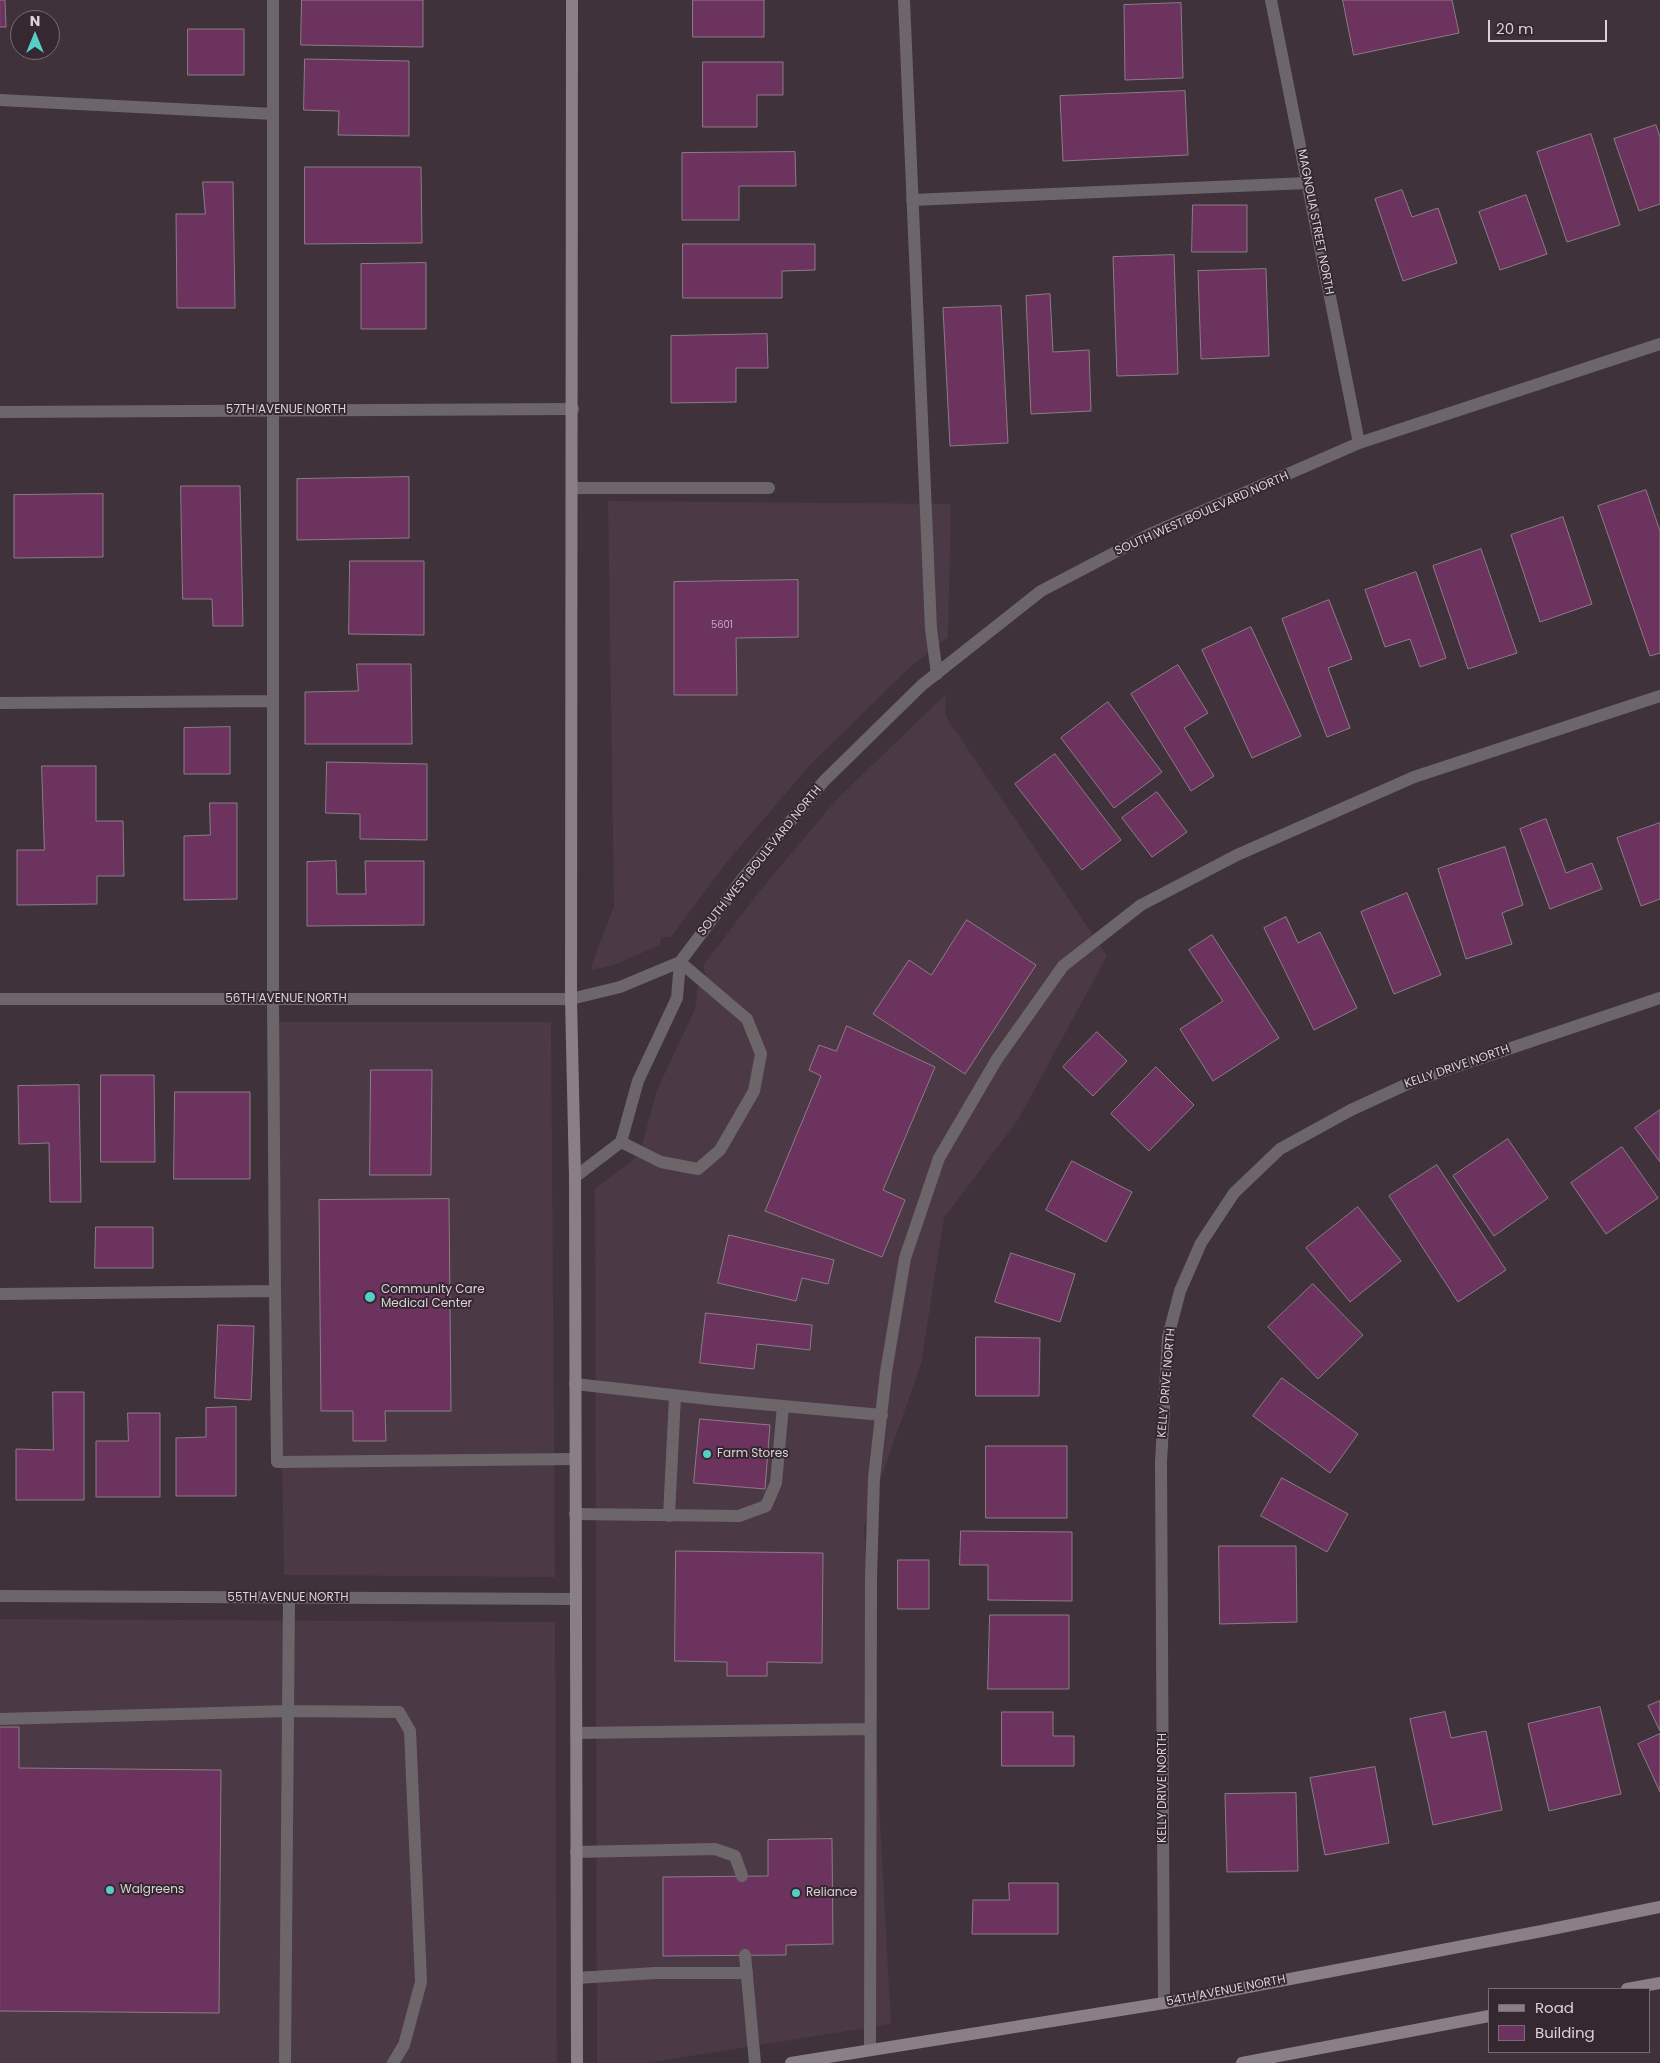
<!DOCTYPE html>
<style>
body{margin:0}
#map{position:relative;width:1660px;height:2063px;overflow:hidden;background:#3f323b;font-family:Poppins,sans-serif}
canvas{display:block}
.legend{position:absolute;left:1488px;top:1988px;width:162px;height:65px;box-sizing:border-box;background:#352831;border:1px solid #776c74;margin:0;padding:6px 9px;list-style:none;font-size:15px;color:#dbd2d8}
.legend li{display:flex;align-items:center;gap:10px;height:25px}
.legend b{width:25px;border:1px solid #776c74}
.north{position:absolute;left:10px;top:10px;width:50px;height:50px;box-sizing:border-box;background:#352831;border:1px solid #776c74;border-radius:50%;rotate:0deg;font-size:14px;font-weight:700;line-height:20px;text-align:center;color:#dbd2d8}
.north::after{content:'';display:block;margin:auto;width:18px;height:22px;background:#56cec3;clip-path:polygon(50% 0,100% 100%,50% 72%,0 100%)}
.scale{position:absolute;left:1488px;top:20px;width:119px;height:22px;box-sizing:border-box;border:2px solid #dbd2d8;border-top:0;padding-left:6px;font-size:15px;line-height:18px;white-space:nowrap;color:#dbd2d8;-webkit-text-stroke:4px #352831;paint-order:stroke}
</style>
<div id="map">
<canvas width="1660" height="2063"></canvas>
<ul class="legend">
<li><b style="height:6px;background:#8a7f86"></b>Road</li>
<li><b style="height:14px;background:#6c335e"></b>Building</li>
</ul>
<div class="north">N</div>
<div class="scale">20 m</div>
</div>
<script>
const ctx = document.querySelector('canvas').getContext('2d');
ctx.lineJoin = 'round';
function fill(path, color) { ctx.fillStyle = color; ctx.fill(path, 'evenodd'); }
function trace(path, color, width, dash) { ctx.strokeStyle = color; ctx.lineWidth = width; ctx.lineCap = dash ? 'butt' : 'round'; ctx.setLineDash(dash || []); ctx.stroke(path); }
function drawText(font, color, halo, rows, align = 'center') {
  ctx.font = font + ' Poppins,sans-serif'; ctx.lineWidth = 4; ctx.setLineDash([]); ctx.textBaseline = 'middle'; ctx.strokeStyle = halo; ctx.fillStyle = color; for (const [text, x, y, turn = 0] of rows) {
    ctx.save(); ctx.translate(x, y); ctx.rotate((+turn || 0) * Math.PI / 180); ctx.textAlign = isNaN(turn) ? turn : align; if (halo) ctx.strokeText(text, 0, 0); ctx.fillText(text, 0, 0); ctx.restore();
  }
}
fill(new Path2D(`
 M608,501L951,504L948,637L909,668L809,766L727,862L671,937H661L660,945L614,965L592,970V964L614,906Z
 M946,694L945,715L1107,956L1018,1120L944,1218L921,1364L864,1527L891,2024L646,2063H597L595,1189L632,1161L641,1149L657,1090L695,1009L699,978L706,975L703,966L758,893L838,798Z
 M275,1022H551L555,1577L284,1575Z
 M0,1619L555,1622L557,2063H0Z`), '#4c3946');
const building = new Path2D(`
 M0,0H5L6,27H0Z
 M302,0H423V47L301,45Z
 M693,0H764V37H693Z
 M1343,0H1452L1459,33L1354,55Z
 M1181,3L1183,78L1125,80L1124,5Z
 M188,29H244V75H188Z
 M305,59L409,61V136L338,135L339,111L304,110Z
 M703,62H783V95H757V127H703Z
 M1185,91L1188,155L1063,161L1060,96Z
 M1656,125L1660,137V204L1639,211L1614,139Z
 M1591,134L1620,225L1567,242L1537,152Z
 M795,152L796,186H739V220H682V153Z
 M305,167H421L422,243L305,244Z
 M203,182H233L235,308H177L176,214H205Z
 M1402,190L1412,217L1438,208L1457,263L1403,281L1375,199Z
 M1526,195L1547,254L1500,270L1479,212Z
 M1193,205H1247V252H1192Z
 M683,244H815V270L782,271V298H683Z
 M1174,255L1178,374L1117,376L1113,257Z
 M426,263V329H361V264Z
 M1266,269L1269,356L1201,359L1198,271Z
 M1050,294L1053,352L1089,350L1091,411L1031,414L1026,296Z
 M1001,306L1008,443L950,446L943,308Z
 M767,334L768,368H736V402L671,403V336Z
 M409,477V538L297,540V479Z
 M181,486H240L243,626H213L212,599H183Z
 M1646,490L1660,531V653L1650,656L1598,506Z
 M103,494V557L14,558V495Z
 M1563,517L1592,604L1540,622L1511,535Z
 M1481,549L1517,653L1468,669L1433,566Z
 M350,561H424V635L349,634Z
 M1416,572L1446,658L1420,667L1410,639L1385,647L1365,590Z
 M798,580V637L736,638L737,695H674V582Z
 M1329,600L1352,659L1328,668L1350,728L1327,737L1282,619Z
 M1251,627L1301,736L1252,758L1202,650Z
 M357,664H411L412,744H305V692L358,691Z
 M1178,665L1208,713L1184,728L1214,776L1191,791L1131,694Z
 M1108,702L1162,772L1114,808L1061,738Z
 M230,727V774H184V728Z
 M1055,754L1121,840L1082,870L1015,784Z
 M327,762L427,764V840L360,839V814L326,813Z
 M42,766H96V821H123L124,876H97V904L17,905V850H44Z
 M1157,792L1187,832L1152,857L1122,818Z
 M210,803H237V899L184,900V836L210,835Z
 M1546,819L1566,873L1592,863L1602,889L1550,909L1520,829Z
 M1660,823V899L1641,906L1617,838Z
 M1505,847L1523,905L1502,913L1512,944L1466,959L1438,869Z
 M336,861L337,894H366L365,861H424V925L307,926V862Z
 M1407,893L1441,975L1394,994L1361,912Z
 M1286,917L1298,943L1320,932L1357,1008L1314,1030L1264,928Z
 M967,920L1036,965L965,1074L873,1014L909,960L931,975Z
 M1212,935L1279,1038L1213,1081L1180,1029L1223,1001L1189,950Z
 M847,1026L935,1067L883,1190L905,1200L882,1257L765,1211L821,1076L809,1070L819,1045L836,1051Z
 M1097,1032L1127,1061L1093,1096L1063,1067Z
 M1156,1067L1194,1105L1149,1151L1111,1114Z
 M371,1070H432L431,1175H370Z
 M101,1075H154L155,1162H101Z
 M79,1085L81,1202H50L49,1143L19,1144L18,1086Z
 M175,1092H250V1179H174Z
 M1660,1110V1162L1635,1128Z
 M1508,1139L1548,1198L1494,1236L1453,1176Z
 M1622,1147L1658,1198L1606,1234L1571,1183Z
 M1072,1161L1132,1192L1106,1242L1046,1210Z
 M1437,1165L1506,1270L1458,1302L1389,1196Z
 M449,1199L451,1411H385L386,1441H353V1411H321L319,1200Z
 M1358,1207L1401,1261L1350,1302L1306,1248Z
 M96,1227H153V1268H95Z
 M729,1235L834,1260L828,1284L802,1278L796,1301L718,1283Z
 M1011,1253L1075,1274L1060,1322L995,1302Z
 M1313,1284L1363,1335L1318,1379L1268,1327Z
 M706,1313L812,1325L810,1350L757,1344L754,1369L700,1363Z
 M218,1325L254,1326L251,1400L215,1398Z
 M976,1337L1040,1338L1039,1396H976Z
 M1282,1378L1358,1434L1330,1473L1253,1416Z
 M53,1392H84V1500H16V1449L53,1450Z
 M236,1407V1496H176V1438L206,1437V1408Z
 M128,1413H160V1497H96V1441H128Z
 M700,1419L770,1425L765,1489L694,1483Z
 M986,1446H1067V1518H986Z
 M1282,1478L1348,1514L1327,1552L1261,1516Z
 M961,1531L1072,1532V1601L988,1600V1565H960Z
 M1219,1546H1296L1297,1622L1220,1624Z
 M676,1551L823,1553L822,1663L767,1662V1676H727V1662L675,1661Z
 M898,1560H929V1609H898Z
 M990,1615H1069V1689H988Z
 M1660,1701V1731L1648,1706Z
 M1600,1707L1621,1794L1549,1811L1528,1724Z
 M1002,1712H1053V1736H1074V1766H1002Z
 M1445,1712L1451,1738L1486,1731L1502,1810L1433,1825L1410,1719Z
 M0,1727H19V1768L221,1770L219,2013L0,2011Z
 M1660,1734V1792L1638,1744Z
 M1375,1767L1389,1843L1325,1855L1310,1778Z
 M1296,1793L1298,1871L1227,1872L1225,1794Z
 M832,1839L833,1944L786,1945V1955L663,1956V1877L768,1876V1840Z
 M1009,1883H1058V1934H972L973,1900H1009Z`);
fill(building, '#6c335e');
trace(building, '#8b7c87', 1);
trace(new Path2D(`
 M904,0L931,629L937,674
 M0,100L273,114
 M912,200L1307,183
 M573,488H769
 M0,703L273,701
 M621,1142L661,1162L698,1169L720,1150L754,1091L761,1054L747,1019L680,962
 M275,1291L277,1462L575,1459
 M0,1294L275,1291L273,999V0
 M575,1384L717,1400L882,1415
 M575,1514L739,1516L766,1506L776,1483L783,1406
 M669,1516L675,1396
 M0,1719L288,1711L399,1712L410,1731L421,1982L404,2045L393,2063
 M576,1733L870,1729
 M576,1852L715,1849L735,1856L742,1876
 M745,1955L755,2063
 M577,1978L655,1973H747
 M870,2050L871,1577L874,1478L886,1372L905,1258L939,1158L997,1059L1063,966L1141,905L1237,855L1414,777L1660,696
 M285,2063L289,1598`), '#6c666a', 12);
trace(new Path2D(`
 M1271,0L1359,443
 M0,412L573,409
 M0,999H571L620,987L680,962L743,878L824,781L922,685L1041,591L1150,534L1359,443L1660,344
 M575,1177L621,1142L638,1081L677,998L680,962
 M0,1596L575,1599
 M1164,2003L1161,1462L1168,1337L1180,1291L1201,1243L1234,1193L1280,1149L1351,1110L1416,1080L1660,998`), '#6c666a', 12);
trace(new Path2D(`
 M572,0L571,999L575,1177L577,2063
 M1627,1989L1660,1983
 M791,2063L1164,2003L1542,1931L1660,1907
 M1242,2063L1489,2016`), '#8a7f86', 12);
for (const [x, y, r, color] of [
 [370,1297,6,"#56cec3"],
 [707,1454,5,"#56cec3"],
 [110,1890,5,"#56cec3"],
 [796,1893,5,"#56cec3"]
]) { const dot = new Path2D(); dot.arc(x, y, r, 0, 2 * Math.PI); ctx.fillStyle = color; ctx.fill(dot); trace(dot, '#352831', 2); }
drawText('10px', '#bfaaba', null, [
 ["5601",722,625]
]);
drawText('12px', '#dbd2d8', '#352831', [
 ["MAGNOLIA STREET NORTH",1315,222,79],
 ["57TH AVENUE NORTH",286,410],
 ["SOUTH WEST BOULEVARD NORTH",1202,514,-24],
 ["SOUTH WEST BOULEVARD NORTH",760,861,-51],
 ["56TH AVENUE NORTH",286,999],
 ["KELLY DRIVE NORTH",1457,1067,-19],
 ["KELLY DRIVE NORTH",1167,1383,-85],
 ["55TH AVENUE NORTH",288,1598],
 ["KELLY DRIVE NORTH",1163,1788,-90],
 ["54TH AVENUE NORTH",1226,1991,-11]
]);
drawText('12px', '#dbd2d8', '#352831', [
 ["Community Care",381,1290],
 ["Medical Center",381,1304],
 ["Farm Stores",717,1454],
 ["Walgreens",120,1890],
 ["Reliance",806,1893]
], 'left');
</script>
